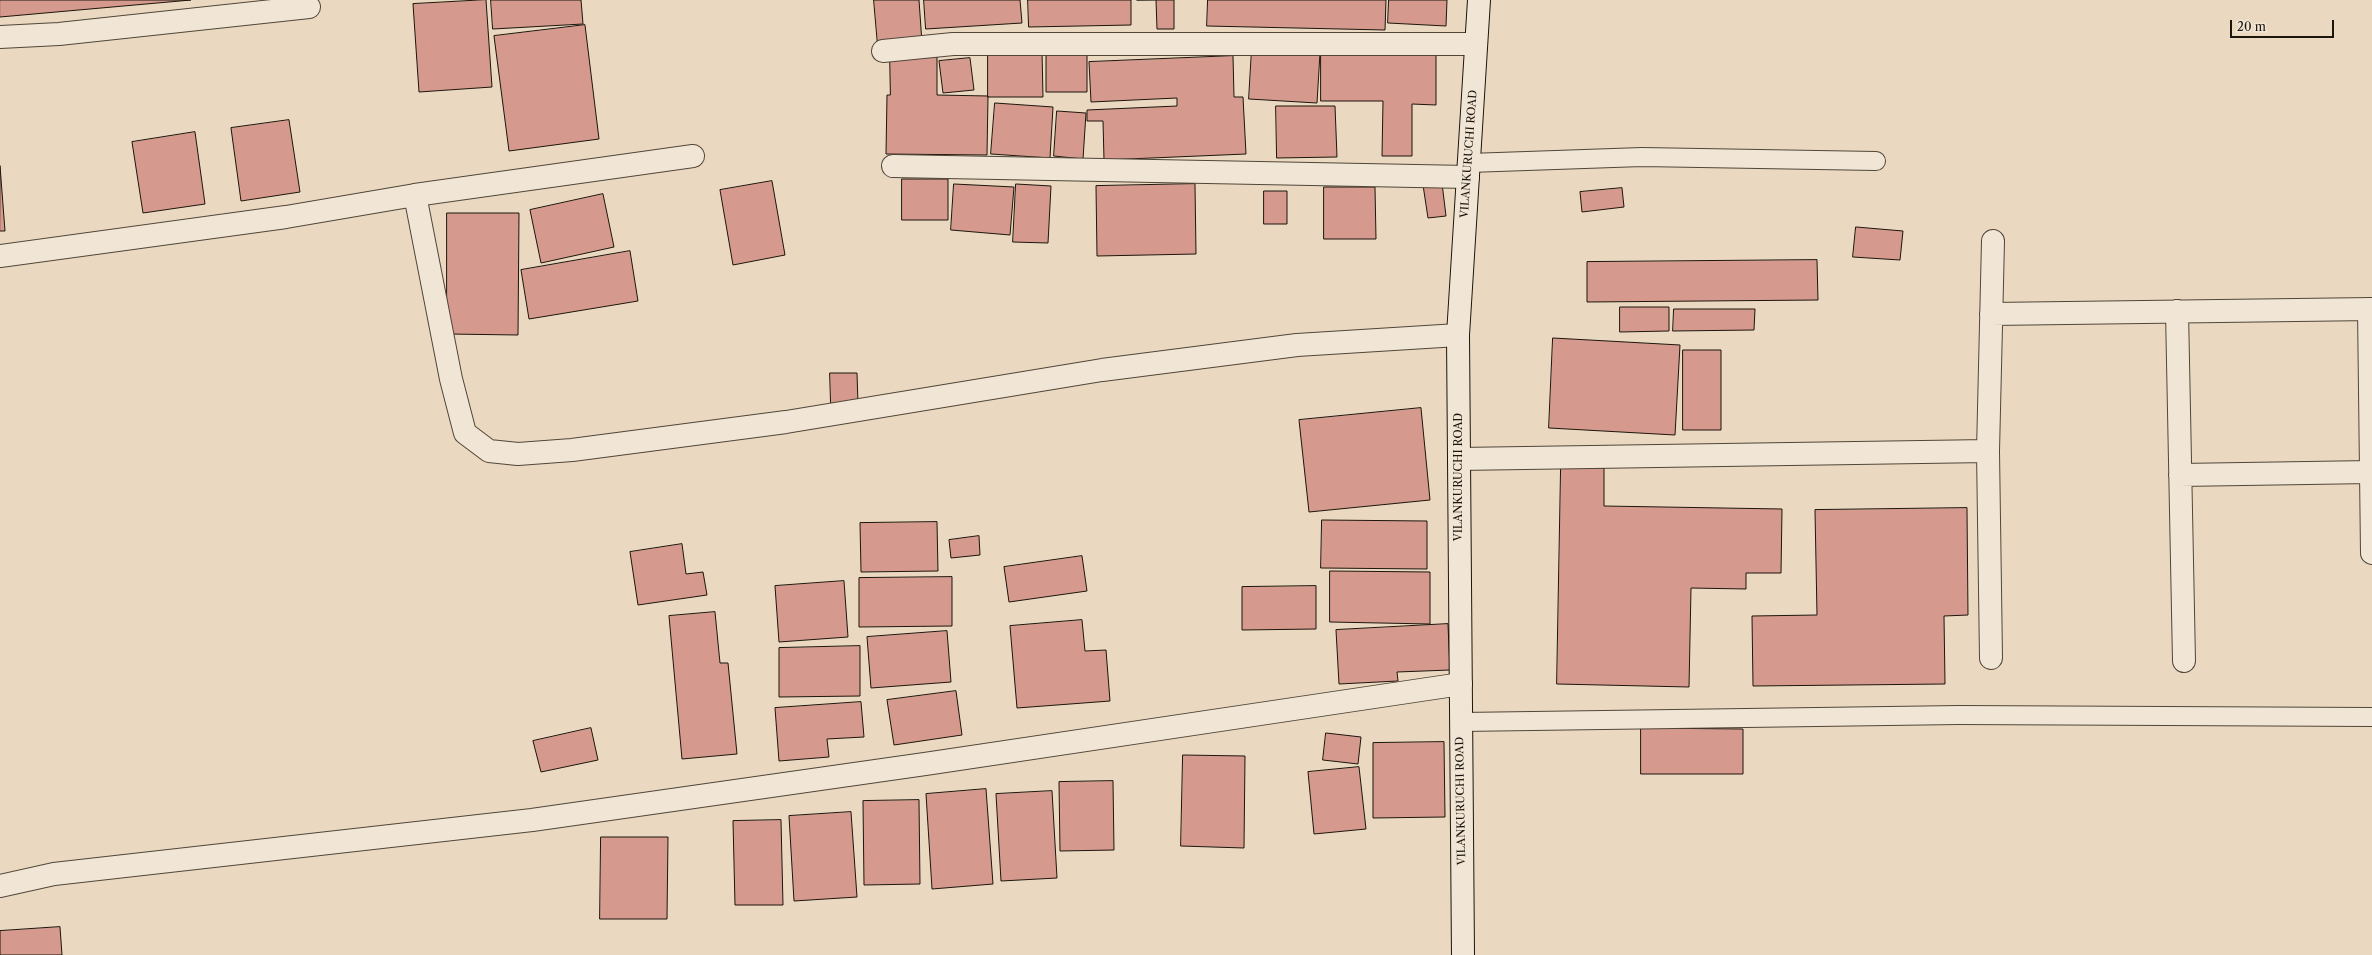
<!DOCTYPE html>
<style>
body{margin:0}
#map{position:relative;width:2372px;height:955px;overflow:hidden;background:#ead9c0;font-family:"Libre Caslon Text",serif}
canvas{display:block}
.scale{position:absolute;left:2230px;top:20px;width:104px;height:18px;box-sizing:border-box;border:2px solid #1c150c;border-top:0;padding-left:5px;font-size:12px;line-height:14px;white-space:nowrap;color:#1c150c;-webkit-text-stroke:3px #f1e6d6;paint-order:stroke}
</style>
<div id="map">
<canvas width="2372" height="955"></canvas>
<div class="scale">20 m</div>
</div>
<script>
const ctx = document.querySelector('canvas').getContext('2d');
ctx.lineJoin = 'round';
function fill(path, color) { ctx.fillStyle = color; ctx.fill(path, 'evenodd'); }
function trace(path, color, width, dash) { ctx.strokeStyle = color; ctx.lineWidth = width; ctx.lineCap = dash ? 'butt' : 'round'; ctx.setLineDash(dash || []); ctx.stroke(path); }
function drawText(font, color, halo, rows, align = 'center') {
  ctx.font = font + ' "Libre Caslon Text",serif'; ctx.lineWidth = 3; ctx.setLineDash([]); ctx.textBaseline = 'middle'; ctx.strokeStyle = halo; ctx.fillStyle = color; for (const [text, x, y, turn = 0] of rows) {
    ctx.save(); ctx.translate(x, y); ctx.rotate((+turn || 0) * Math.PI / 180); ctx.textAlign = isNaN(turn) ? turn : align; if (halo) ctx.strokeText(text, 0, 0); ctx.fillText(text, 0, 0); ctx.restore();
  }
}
const building = new Path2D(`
 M0,0H191L0,17Z
 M486,0L492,87L419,92L413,4Z
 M491,0H581L583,24L493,29Z
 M874,0H919L922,43L878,46Z
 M924,0H1020L1022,23L926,29Z
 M1028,0H1131V25L1029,27Z
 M1137,0H1174V29H1157L1156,0Z
 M1208,0H1386L1385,30L1207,26Z
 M1389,0H1447L1446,26L1388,23Z
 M585,25L599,139L509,151L494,36Z
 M1252,48L1320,53L1317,103L1249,99Z
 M1321,50L1436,51V105L1412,104V156H1382L1383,101H1321Z
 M988,51H1042L1043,97H988Z
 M890,55L937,56V95L988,96L987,155L886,154L887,95H890Z
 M1087,55V92H1046V56Z
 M1233,56L1234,97H1243L1246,154L1104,160L1103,121H1087V110L1177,106V98L1091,102L1089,62Z
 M970,58L974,90L943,93L939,61Z
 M995,103L1053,107L1050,158L991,154Z
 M1276,106H1335L1337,157L1277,158Z
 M1057,111L1086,113L1083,159L1054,156Z
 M289,120L300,192L241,201L231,128Z
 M195,132L205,204L143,213L132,142Z
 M0,166L5,231H0Z
 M902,179H948V220H902Z
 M772,181L785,255L733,265L720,190Z
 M1442,183L1446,216L1428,218L1423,185Z
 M954,184L1014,187L1010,235L951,230Z
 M1016,184L1051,186L1048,243L1013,242Z
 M1195,184L1196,254L1097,256L1096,186Z
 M1324,187H1375L1376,239H1324Z
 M1622,188L1624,207L1582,212L1580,192Z
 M1264,191H1287V224H1264Z
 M603,194L614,247L541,263L530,210Z
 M447,213H519L518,335L447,334Z
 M1856,227L1903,231L1900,260L1853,257Z
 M630,251L638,301L529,319L521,270Z
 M1817,260L1818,300L1587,302V262Z
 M1620,307H1669V331L1620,332Z
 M1674,309H1755L1754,330L1673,331Z
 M1553,338L1680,345L1675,435L1549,428Z
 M1683,350H1721V430H1683Z
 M830,373H857L858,404H831Z
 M1421,408L1430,500L1309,512L1299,420Z
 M1561,467L1604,468V506L1782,509L1781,573H1746V589L1691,588L1689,687L1557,684Z
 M1967,508L1968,615L1944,616L1945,684L1753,686L1752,616L1817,615L1815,510Z
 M1322,520L1427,521V569L1321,568Z
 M937,522L938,571L861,572L860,523Z
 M979,536L980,555L951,558L949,540Z
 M682,544L686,574L703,572L707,595L638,605L630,552Z
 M1082,556L1087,591L1009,602L1004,567Z
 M1330,571L1430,572V624L1330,622Z
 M952,577V626L859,627V578Z
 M844,581L848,637L779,642L775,586Z
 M1316,586V629L1242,630V587Z
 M715,612L720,663H728L737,754L682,759L669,616Z
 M1082,620L1085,651L1106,650L1110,701L1017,708L1010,626Z
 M1448,624L1450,670L1397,672L1398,681L1339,684L1336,630Z
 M947,631L951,682L871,688L867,637Z
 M860,646V696L779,697V648Z
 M956,691L962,735L894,745L887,700Z
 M861,702L864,737L827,739L829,757L779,761L775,708Z
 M591,728L598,760L541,772L533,741Z
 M1641,728L1743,729V774H1641Z
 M1326,733L1361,737L1358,764L1323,760Z
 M1444,742L1445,817L1373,818V743Z
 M1183,755L1245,756L1244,848L1181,846Z
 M1359,767L1366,829L1314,834L1308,772Z
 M1113,781L1114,850L1060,851L1059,782Z
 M986,789L993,884L932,889L926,794Z
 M1052,791L1057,878L1001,881L996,794Z
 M919,800L920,884L864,885L863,801Z
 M851,812L857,897L794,901L789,816Z
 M781,820L783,905H735L733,821Z
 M601,837H668L667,919H600Z
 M60,927L62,955H0V931Z`);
fill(building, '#d59a8d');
trace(building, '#1c150c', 1);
const service = new Path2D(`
 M1469,163L1642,157L1876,161
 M1461,722L1959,715L2372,717`);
const minor = new Path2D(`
 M0,37L59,34L309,7
 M883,51L953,44H1476
 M893,166L1468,177
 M415,195L693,156
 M0,256L286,217L415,195L451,379L465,433L489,451L518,454L572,450L786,422L1102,370L1297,345L1458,335
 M2369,309L2372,553
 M2177,311L2184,661
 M1991,314L2372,309
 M1459,459L1988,451
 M2180,475L2371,472
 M1991,658L1988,451L1993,241
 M0,886L54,874L532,820L925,764L1461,684`);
const secondary = new Path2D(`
 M1463,955L1458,335L1479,0`);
trace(service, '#504639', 20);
trace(minor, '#504639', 24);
trace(secondary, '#1c150c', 24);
trace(service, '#f1e6d6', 18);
trace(minor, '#f1e6d6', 22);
trace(secondary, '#f1e6d6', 22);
drawText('11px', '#1c150c', '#f1e6d6', [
 ["VILANKURUCHI ROAD",1469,154,-86],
 ["VILANKURUCHI ROAD",1459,477,-90],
 ["VILANKURUCHI ROAD",1461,801,-91]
]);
</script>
